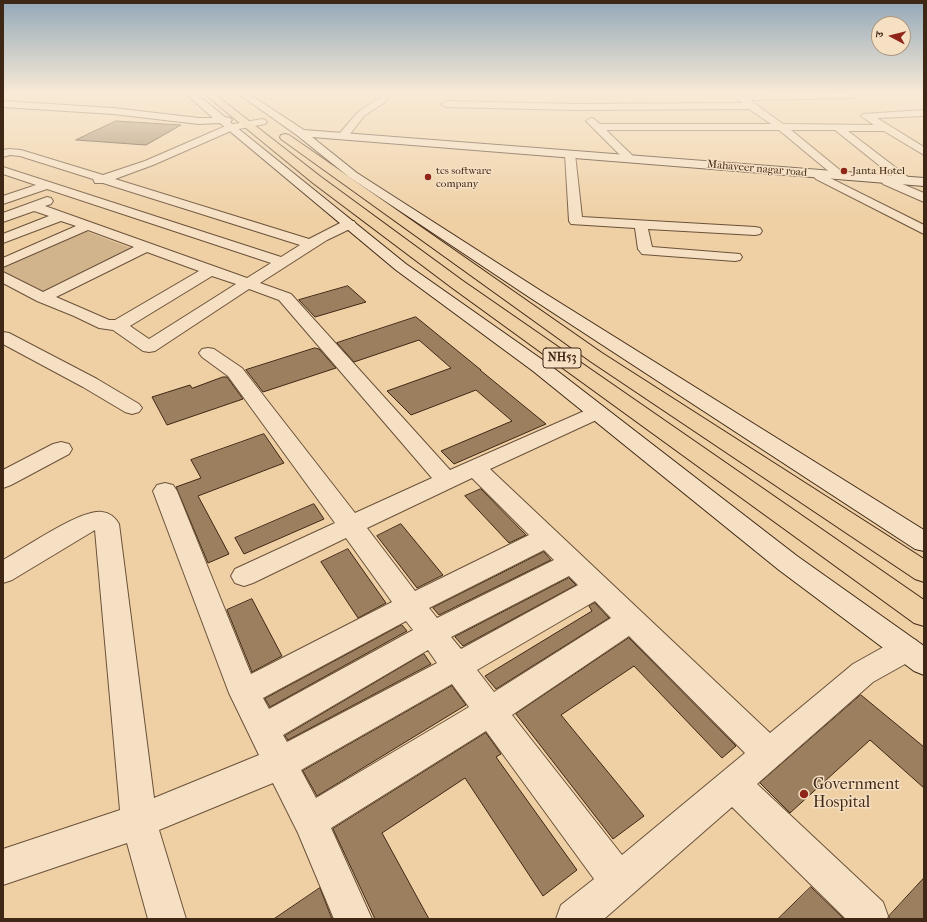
<!DOCTYPE html>
<meta charset="utf-8">
<style>
body{margin:0}
#map{position:relative;width:927px;height:922px;overflow:hidden;background:#efd0a4;font-family:"IM FELL French Canon","Noto Serif Devanagari",serif}
canvas{display:block}
.frame{position:absolute;inset:0;border:4px solid #3f2715;pointer-events:none}
.north{position:absolute;left:871px;top:16px;width:40px;height:40px;box-sizing:border-box;background:#f5e0c4;border:1px solid #ac967e;border-radius:50%;rotate:277deg;font-size:11px;font-weight:700;line-height:16px;text-align:center;color:#3f2715}
.north::after{content:'';display:block;margin:auto;width:14px;height:18px;background:#8f2418;clip-path:polygon(50% 0,100% 100%,50% 72%,0 100%)}
</style>
<div id="map">
<canvas width="927" height="922"></canvas>
<div class="frame"></div>
<div class="north">उ</div>
</div>
<script>
const ctx = document.querySelector('canvas').getContext('2d');
ctx.lineJoin = 'round';
function fill(path, color) { ctx.fillStyle = color; ctx.fill(path, 'evenodd'); }
function trace(path, color, width, dash) { ctx.strokeStyle = color; ctx.lineWidth = width; ctx.lineCap = dash ? 'butt' : 'round'; ctx.setLineDash(dash || []); ctx.stroke(path); }
function drawText(font, color, halo, rows, align = 'center') {
  ctx.font = font + ' "IM FELL French Canon",serif'; ctx.lineWidth = 3; ctx.setLineDash([]); ctx.textBaseline = 'middle'; ctx.strokeStyle = halo; ctx.fillStyle = color; for (const [text, x, y, turn = 0] of rows) {
    ctx.save(); ctx.translate(x, y); ctx.rotate((+turn || 0) * Math.PI / 180); ctx.textAlign = isNaN(turn) ? turn : align; if (halo) ctx.strokeText(text, 0, 0); ctx.fillText(text, 0, 0); ctx.restore();
  }
}
fill(new Path2D(`
 M83,230L136,250L44,293L3,275V263Z`), '#d1b38c');
const building = new Path2D(`
 M116,121L181,125L146,145L76,140Z
 M348,286L366,302L315,317L299,300Z
 M416,317L481,370H480L546,424L454,464L441,451L512,421L476,390L411,415L387,391L451,368L419,340L354,362L337,343Z
 M315,348L319,349L336,368L263,392L246,370Z
 M223,377H227L243,399L167,425L152,397L190,385L192,388Z
 M264,434L284,463L198,496L229,554L208,563L176,487L201,478L191,460Z
 M481,489L526,535L509,543L465,496Z
 M314,504L324,519L244,554L235,538Z
 M401,524L443,575L417,588L377,536Z
 M348,549L386,603L358,618L321,562Z
 M544,552L551,560L439,615L433,608Z
 M569,578L576,585L463,646L455,637Z
 M252,599L282,656L252,672L227,610Z
 M595,603L609,618L496,689L485,676L592,611L589,606Z
 M402,625L407,631L270,707L265,699Z
 M629,638L736,746L722,758L634,666L561,715L644,816L613,839L516,714Z
 M424,654L431,664L288,740L285,736Z
 M452,686L466,705L317,796L303,771Z
 M861,695L924,747V788L870,740L790,813L760,783Z
 M486,733L501,754L496,757L577,870L543,896L465,778L382,833L429,919H375L333,829Z
 M924,878V919H889V916Z
 M811,887L844,919H778Z
 M320,888L332,919H274Z`);
fill(building, '#9b7f5f');
trace(building, '#3f2715', 1);
const street = new Path2D(`
 M384,92H393L385,102L364,116L347,138H339L338,136L339,134L358,112L379,98Z
 M852,93L855,94L856,96L855,98L750,100L783,124L874,125L861,116L863,114L924,110V116L877,118L924,147V155L884,131H848L908,177L910,180L908,183H900L924,193V202L883,184L881,181L883,178L887,177L900,182L835,130H791L846,175L848,177L846,179H838L779,130H606L633,156L635,158L629,161L625,160L586,121L591,118L594,119L600,124H771L749,109L576,110L446,107L441,104L446,101L576,104L742,103L735,97L736,95Z
 M262,119L265,120L267,122L265,124L233,130L153,165L115,179L309,239L344,221H354L356,224L354,227L327,240L260,283L291,294L450,470L591,408L598,406L605,408L608,412L605,416L490,469L770,733L853,664L896,640L906,637L916,640L920,649L916,658L873,682L757,784L883,902L888,916L887,919H846L732,807L604,919H556L561,905L594,879L486,731L331,828L372,919H334L298,833L273,783L159,830L186,919H148L127,843L3,885V849L120,810L95,530L12,580L3,583V560C23,549 82,508 102,512C110,513 115,517 119,524L154,798L259,755L229,693L153,491L157,485L165,483L173,485L177,491L251,674L392,602L346,538L253,583L244,586L235,583L231,576L235,569L335,523L228,376L202,357L199,353L202,349L208,348L214,349L242,368L355,513L432,478L279,300L249,289L155,351L149,352L143,351L113,330L99,328L74,316L37,301L3,283V272L43,292L134,247L88,230L3,267V258L76,226L61,221L3,243V234L49,216L34,211L3,222V213L47,197L51,198L53,201L51,204L45,206L247,278L271,263L47,189L3,204V196L36,185L3,174V167L281,257L300,245L103,183H95L93,179L20,156L10,155L3,157V150L9,149L21,150L103,175L145,161L228,125ZM147,252L199,271L115,320H109L56,297ZM212,276L236,284L149,339L130,326ZM472,478L529,535L415,591L367,528ZM544,550L554,560L437,618L429,608ZM569,576L578,585L461,649L451,637ZM595,601L611,618L494,692L477,670ZM406,621L413,630L269,709L263,698ZM629,636L745,753L622,855L512,715ZM428,650L437,663L287,742L283,735ZM452,684L469,707L316,798L301,770Z
 M570,151L575,154L582,217L755,227L760,228L762,231L760,234L755,235L648,229L652,247L740,254L742,257L740,260L735,261L642,254L638,249L635,228L571,224L569,221L565,154Z
 M820,173L924,225V234L816,179L814,177L816,175Z
 M3,332L9,333L97,379L139,404L142,408L139,412L132,414L125,412L83,387L3,344Z
 M61,442L69,444L72,449L69,454L11,485L3,488V470L53,444Z`);
const secondary = new Path2D(`
 M184,92H194L225,117L230,118L232,120L230,122L406,264L547,363L797,556L924,646V675L914,671L779,570L533,371L396,270L220,123L199,124L113,114L3,107V101L113,108L199,118H213Z
 M236,92H246L304,130L924,178V186L312,137L357,173L541,291L924,530V551L915,549L529,297L349,177L298,136Z`);
const highway = new Path2D(`
 M202,92H212L321,177L463,281L924,600V626L914,623L451,287L313,183Z
 M285,134L289,135L602,353L924,559V582L915,579L590,361L281,139L280,137L281,135Z`);
trace(street, '#6b5139', 2);
trace(secondary, '#3f2715', 2);
trace(highway, '#3f2715', 2);
fill(street, '#f5e0c4');
fill(secondary, '#f5e0c4');
fill(highway, '#efd0a4');
const sky = ctx.createLinearGradient(0, 0, 0, 221);
sky.addColorStop(0, '#93a8b9');
sky.addColorStop(0.42, '#f8ead6');
sky.addColorStop(1, '#f8ead600');
ctx.fillStyle = sky;
ctx.fillRect(0, 0, 927, 221);
for (const [x, y, r, color] of [
 [844,171,4,"#8f2418"],
 [428,177,4,"#8f2418"],
 [804,794,5,"#8f2418"]
]) { const dot = new Path2D(); dot.arc(x, y, r, 0, 2 * Math.PI); ctx.fillStyle = color; ctx.fill(dot); trace(dot, '#f5e0c4', 1.5); }
drawText('11px', '#3f2715', '#f5e0c4', [
 ["Mahaveer nagar road",757,169,5]
]);
drawText('11px', '#3f2715', '#f5e0c4', [
 ["tcs software",436,171],
 ["company",436,184],
 ["Janta Hotel",852,171]
], 'left');
for (const [x, y, w] of [
 [562,358,38]
]) { const box = new Path2D(); box.roundRect(x - w / 2, y - 10, w, 20, 3); ctx.fillStyle = '#f5e0c4'; ctx.fill(box); trace(box, '#3f2715', 1); }
drawText('bold 12px', '#3f2715', null, [
 ["NH53",562,358]
]);
drawText('16px', '#3f2715', '#f5e0c4', [
 ["Government",813,785],
 ["Hospital",813,803]
], 'left');
</script>
